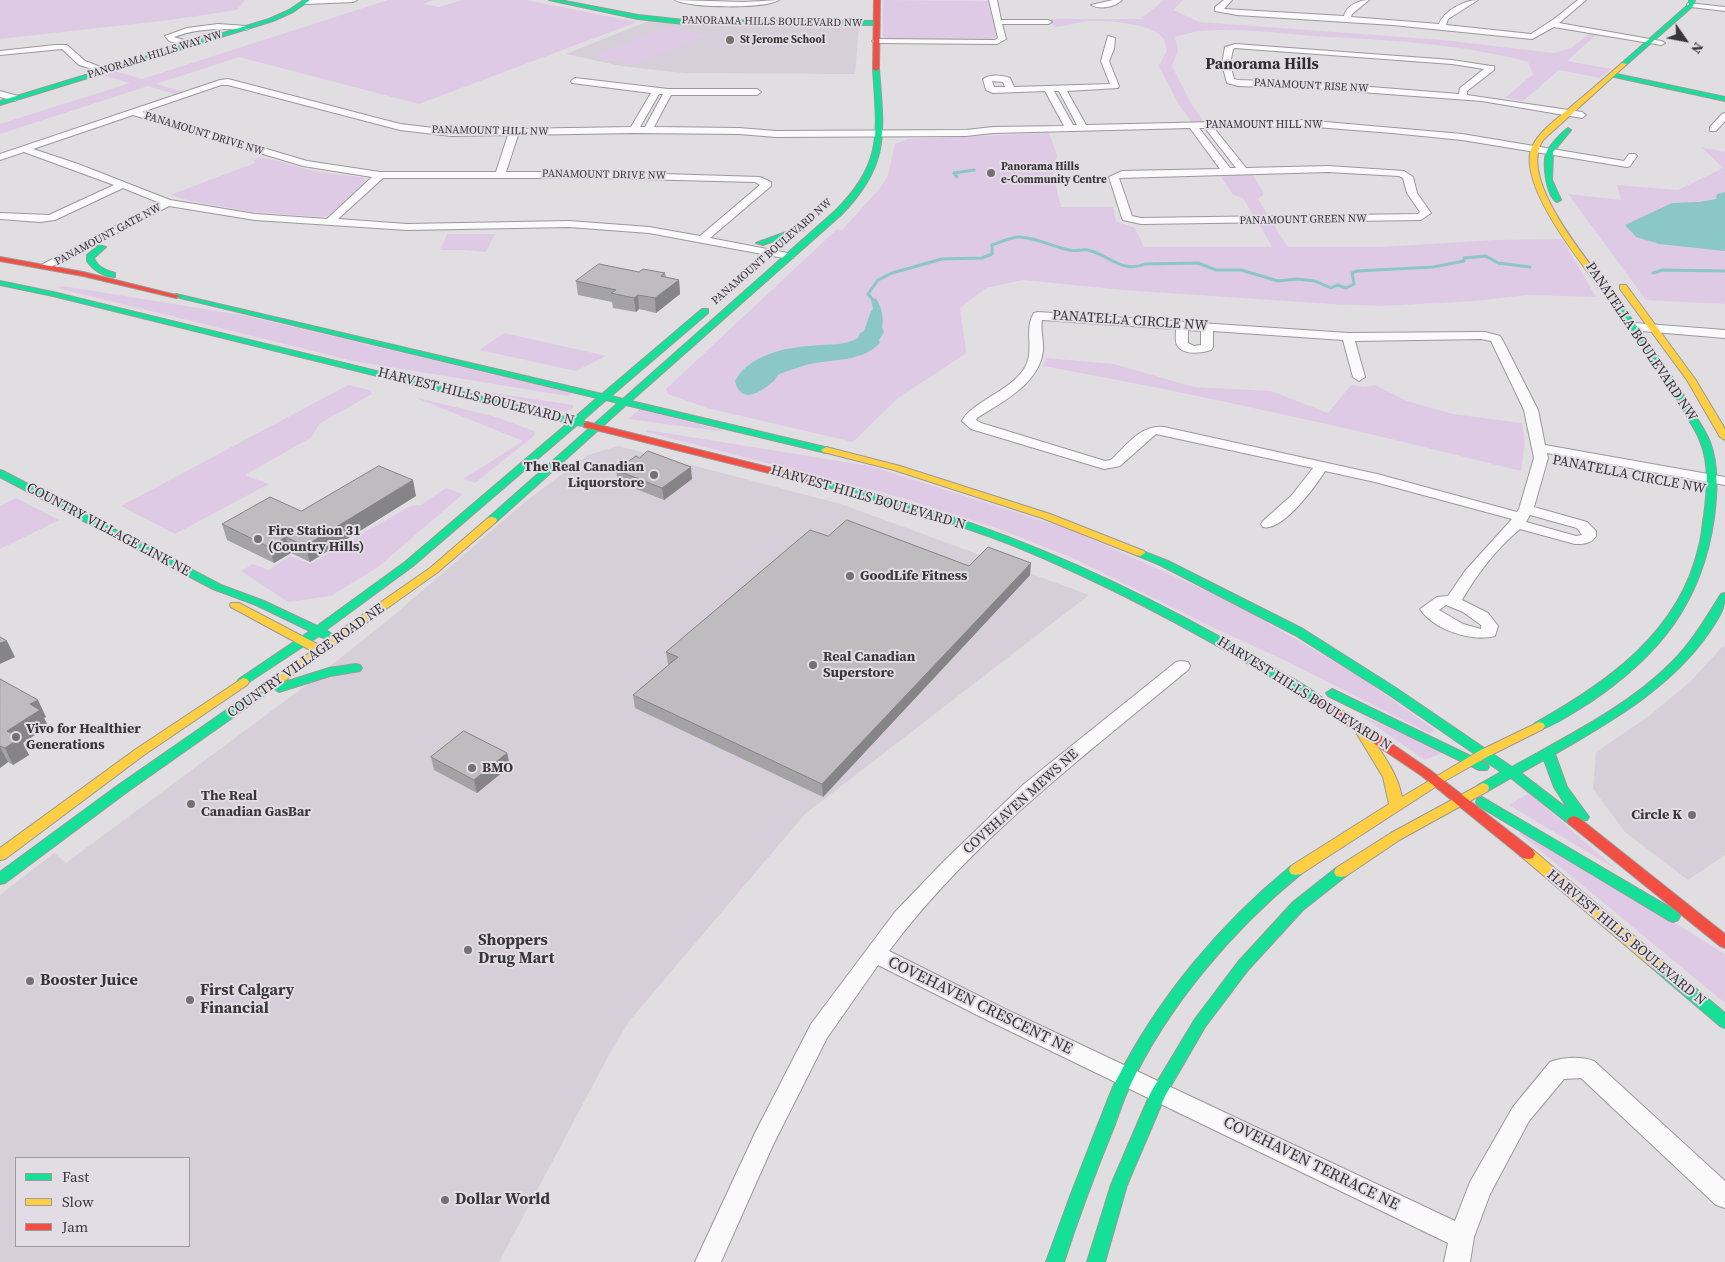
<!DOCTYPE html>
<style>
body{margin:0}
#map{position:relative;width:1725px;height:1262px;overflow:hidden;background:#e1dee2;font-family:"Source Serif 4",serif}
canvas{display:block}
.legend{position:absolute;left:15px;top:1157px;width:175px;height:90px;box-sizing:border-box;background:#e2dce4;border:1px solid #9e9aa0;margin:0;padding:6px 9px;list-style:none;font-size:15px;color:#383639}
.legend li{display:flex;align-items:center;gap:10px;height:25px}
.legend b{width:25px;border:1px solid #9e9aa0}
.north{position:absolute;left:1660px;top:15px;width:50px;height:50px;-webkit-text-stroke:4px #e2dce4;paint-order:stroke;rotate:123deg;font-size:14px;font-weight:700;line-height:20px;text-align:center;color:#383639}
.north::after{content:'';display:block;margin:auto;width:18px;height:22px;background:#383639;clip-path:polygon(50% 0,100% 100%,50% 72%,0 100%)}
</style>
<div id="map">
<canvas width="1725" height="1262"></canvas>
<ul class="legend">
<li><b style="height:6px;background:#16e098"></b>Fast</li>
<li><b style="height:6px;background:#ffcf43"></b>Slow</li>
<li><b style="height:6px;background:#f24e42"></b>Jam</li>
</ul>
<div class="north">N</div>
</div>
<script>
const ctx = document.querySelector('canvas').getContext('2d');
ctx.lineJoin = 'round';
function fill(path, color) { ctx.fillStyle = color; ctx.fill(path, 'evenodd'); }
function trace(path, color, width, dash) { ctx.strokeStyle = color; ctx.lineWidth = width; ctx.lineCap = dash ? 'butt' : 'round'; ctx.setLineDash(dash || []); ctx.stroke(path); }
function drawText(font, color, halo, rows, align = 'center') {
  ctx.font = font + ' "Source Serif 4",serif'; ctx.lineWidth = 4; ctx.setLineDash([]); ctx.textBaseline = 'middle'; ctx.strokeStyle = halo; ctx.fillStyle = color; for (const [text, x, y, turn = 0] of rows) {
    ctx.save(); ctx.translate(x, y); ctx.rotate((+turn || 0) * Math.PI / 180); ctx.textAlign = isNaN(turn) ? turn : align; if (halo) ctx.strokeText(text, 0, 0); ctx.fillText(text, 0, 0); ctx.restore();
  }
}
fill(new Path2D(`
 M649,21L716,26L859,25L855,74L684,73L621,66L566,54Z
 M618,446L841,504L1089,595L805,814L630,1020L611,1051L499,1262H0V895L54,853L66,863L304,687L393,616L526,501L588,455ZM16,1158H189V1246H16Z
 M1722,647L1725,648V855L1688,880L1625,832L1593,789L1596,752L1649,716L1690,682Z`), '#d6ced8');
fill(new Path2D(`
 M0,0H245L237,10L170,20L0,39Z
 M388,0H433L424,4L439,7L462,0H526L637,22L419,104L239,57L156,84L184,92L177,95L148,86L0,134V124L130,83L103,75L115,71L142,79Z
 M883,0L988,1L997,37L990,39H890L883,37Z
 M1164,0H1183L1173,10L1199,22L1443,40L1554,53L1571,48L1590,33L1597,34L1567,61L1611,69L1600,78L1559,70L1523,101L1505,98L1533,74L1528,62C1458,43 1384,40 1312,36C1276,33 1237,28 1201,31C1192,32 1183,35 1175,37L1178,50L1172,66L1192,105L1204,122H1192L1179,105L1159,66L1167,50C1165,45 1165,39 1161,36C1147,22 1099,19 1081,22C1071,24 1063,27 1054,27L1050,19H1147L1138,18L1144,16Z
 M667,27L707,35L634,65L592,56Z
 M1049,133L1057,155L1053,174L1061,207H1113L1116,221L1135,228L1144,247H1272L1259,224H1273L1288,247H1381L1495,240L1562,239L1596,297L1527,295L1475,301L1382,306L1330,304L1123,290L1023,280L986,288L960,308L966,350L965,354L898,398L853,442L707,408L668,394L666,389L837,229L842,230L881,187L888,175L895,144L908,139Z
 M1701,147L1725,152V304L1646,300L1568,194L1621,200L1617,185L1678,190L1723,168Z
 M262,157L317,172L363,177L366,181L331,215L320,217L253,212L194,202L170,195L255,163L254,160Z
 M1219,174H1252L1264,194L1258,199L1269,217H1254L1243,198L1233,195Z
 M447,234H495L486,252L464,250H440Z
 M63,286L247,316L572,393L567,396L353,361L57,288Z
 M504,333L598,354L606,356L576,371L479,350Z
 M1046,358L1114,364L1194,387L1271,391L1328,413L1351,385L1365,387L1375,385L1407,401L1453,414L1522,423L1525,443L1521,471C1363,431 1204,395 1043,366Z
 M348,385L370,390L372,394L319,424L312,437L245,475L269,484L175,534L121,506Z
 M494,393L573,405V408L565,412L492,394Z
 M414,397L496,417L534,431L535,435L475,483L463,479L523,441Z
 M640,409L722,430L718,431L628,419Z
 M647,430L870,466L1071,530L1232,602L1359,676L1435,730L1431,734L1284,660L1214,628L1075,559L999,529L899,497L646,432Z
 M446,488L463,494L378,567L331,596L288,602L241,571L253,564L269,570L290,556L310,564L410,506L421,505Z
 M16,498L59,520L0,549V506Z
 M1360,715L1444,752L1425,760Z
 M1529,793L1616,869L1509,805Z
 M1525,830L1725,954V1003L1519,833Z`), '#dfcae5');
fill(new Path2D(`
 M1725,192V251L1659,244L1636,237L1625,225L1672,203L1699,202L1716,199L1717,194Z
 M875,298C882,305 884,319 882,328L884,332L879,340L880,343C859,365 827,357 800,367C795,369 782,372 778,375C776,376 776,379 774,381C767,387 756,395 747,395C740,394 736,387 735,381C751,352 790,347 820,345C835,344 845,345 858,338L860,333L864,331L871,311L873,309L871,300Z`), '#8bc8c5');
trace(new Path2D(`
 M957,177L954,173L974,170
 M1653,273L1663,270L1725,271
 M872,299L868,294L878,280L892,273L942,259L982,258L992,254V245C1002,242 1011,236 1021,237C1037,238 1053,247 1069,250C1075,252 1082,249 1088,250C1109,255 1123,274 1145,264L1198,263L1216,270H1241L1278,281L1297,279L1315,281L1331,288L1337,285L1346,288L1354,284L1352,273L1357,271L1433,267L1464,261V258L1486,256L1498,263L1530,267`), '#8bc8c5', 3);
const street = new Path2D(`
 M305,0H357L353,2L306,4L302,2Z
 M675,0L744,2L779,0C766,9 688,8 675,0Z
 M989,0H997L1001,20H1048L1052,22L1048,24H1002L1006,39L997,44L876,43L872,41L876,39L995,40L998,38Z
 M1113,0H1122C1115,7 1100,10 1091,5Z
 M1224,0H1232L1224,9L1344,16C1346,6 1359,0 1369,0L1352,14L1351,17L1439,24C1444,11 1464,0 1478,0L1448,19L1446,25L1531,34L1554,19L1578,0H1586L1559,23L1661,41L1665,43L1661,45L1554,27L1532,39L1393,25L1237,15L1215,11V7Z
 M1688,3L1725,7V11L1691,7L1687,5Z
 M218,24L246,26L250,28L246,30C222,28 197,28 174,37L193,43L194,45L190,47L169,41L165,36L187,28Z
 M1108,36L1115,38L1114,49L1109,61L1119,86L1118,88L1067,91L1086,125L1303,120L1462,134L1624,161L1629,154H1635L1637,156L1630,166L1627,167L1462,140L1392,133L1303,126L1214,128L1246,168L1328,166L1404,171L1413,177L1417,193L1431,213L1421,220L1141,224L1123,220L1122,218L1109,177L1122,171L1220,169L1190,128L993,133L966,136L776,137L739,134L634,133L518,135L506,172H598L760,177L771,182V186L710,238L793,254L794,256L793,258L789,259L649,233L569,227L407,230L255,220L169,206L47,269L43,268L41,266L43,264L160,203L123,188L55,220L40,222L0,219V213L49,215L114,185L24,152L0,160V154L220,80L228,79L400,124L451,130L631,127L651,93L572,83L571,81L575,78L668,89H757L761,92L757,95H671L654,127L739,128L776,131L966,130L993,127L1064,126L1045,91L993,93L986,90L983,79C990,74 1002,75 1010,78L1014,87L1110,84L1101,61ZM992,81L1003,82L1005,87H994ZM221,85H228L400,130L451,136L508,135L496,172H380L307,161L142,112ZM1054,91H1059L1077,125H1073ZM659,94H663L645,127H640ZM133,115L303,166L372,177L327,219L255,214L170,200L78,164L33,149ZM1199,128H1205L1236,168H1230ZM1328,172L1399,176L1403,178L1407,193L1420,212L1418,214L1141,218L1132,216L1119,178ZM383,178H598L755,182L760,185L700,236L649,227L569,221L407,224L338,219Z
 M1235,44L1452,60L1491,66H1494V70L1467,91V95L1582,112L1586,115L1582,118L1482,101L1320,89L1238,86L1227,83L1222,64L1225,47ZM1235,48L1452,64L1484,69L1460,88L1459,94L1320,83L1238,80L1234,79L1230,64L1233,49Z
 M55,45H67L85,61L109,70L105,73L79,65L62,49L0,55V51Z
 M0,91L18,96L19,98L15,101L0,97Z
 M1725,113V121L1716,131H1710V127L1722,114Z
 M1038,312L1348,333L1485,332L1500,336L1502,339L1538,410L1545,445L1725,477V485L1547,453L1548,458L1534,507L1587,522L1596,531V536C1591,544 1584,544 1575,544L1520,529C1496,549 1477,574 1462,600L1488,613L1498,626L1495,636C1471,642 1434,630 1420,609L1437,597L1448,596L1465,571L1512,519L1375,482L1325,471C1316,486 1282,532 1263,527L1261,524L1263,521L1292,495L1313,468L1156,434L1120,466L1104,469L971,429L962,421C970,403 1010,391 1024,369C1036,351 1023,330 1034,313ZM1042,320L1176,329C1176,333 1175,341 1177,345C1183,356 1202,353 1211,350L1213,347V331L1343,340L1353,377L1359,381L1365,377L1355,341L1481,339L1491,341L1524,410L1534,458L1519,509L1517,512L1377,474L1164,427C1141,424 1126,446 1111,460L1105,461L981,423L976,420L977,418C1002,402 1039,384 1043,351C1044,341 1040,330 1042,320ZM1188,330L1201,331V345L1194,346L1188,343ZM1530,515L1577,528L1582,535L1576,536L1526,522ZM1446,605L1463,612L1481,625V629L1463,624L1439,610Z
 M1634,323L1725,330V338L1630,330L1628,327L1630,324Z
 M1182,661L1188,662L1190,666L1188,670C1083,757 971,841 889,951L1003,1008L1455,1221L1470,1182L1513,1107L1550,1062C1563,1057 1581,1056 1594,1061L1725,1181V1208L1716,1205L1581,1078L1564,1079L1529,1121L1490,1194L1474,1237L1470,1262H1444L1448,1243L987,1020L878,965L827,1038L773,1145L721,1262H695L756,1131L811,1024L895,912L945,860L1024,784L1176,662Z`);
const fast = new Path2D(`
 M304,0H310L293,12L273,21L0,105V101L269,19L289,10Z
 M549,0H560L638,15L684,20L875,21L878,23L875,25L684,24L638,19Z
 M1689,0H1695L1693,6L1626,65H1622V63L1689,4Z
 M876,67L879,69C884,134 890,165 841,215L631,401L829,448V452L826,453L626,405L496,522H488L487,520L488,518L618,403L606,400L582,421L590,423V427L577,425L413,566L326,630L335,636L333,639L329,640L319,636L243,686L239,685L237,682L239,679L310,631L256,605L213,589L0,477V470L3,471L221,585L264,601L317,626L405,562L568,423L53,296L0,285V281L53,292L573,419L597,398L172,296L176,294L602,394L702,309H708V313L611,396L623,399L835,211C884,163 877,132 873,69Z
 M1612,73L1725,97V101L1610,76Z
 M1568,128L1571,130L1553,152L1552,180L1561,200L1557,202C1546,196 1542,162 1547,151C1551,144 1562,132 1568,128Z
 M797,228L804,230L763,245L756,243Z
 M99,245L106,247L94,258C97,267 106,270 115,273V277C104,277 93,270 87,261V255Z
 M1609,296H1615C1642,334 1671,372 1694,413C1699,422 1706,432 1710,442C1719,466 1717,494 1714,518C1702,603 1659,656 1589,703C1574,712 1556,725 1539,730L1535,729L1533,726L1535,723C1607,683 1680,632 1699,546C1702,536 1702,526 1704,516C1707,493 1710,463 1700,441C1697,432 1690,423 1686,414C1663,374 1635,336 1608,298Z
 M809,477C864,491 919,505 973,524C1072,559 1166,605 1257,658C1270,666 1317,690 1324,700L1322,703H1314C1217,643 1118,588 1012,545C945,519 875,499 806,482L804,480Z
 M1140,550L1168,561L1303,629L1396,688L1512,767C1565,737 1629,706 1672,662C1692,642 1706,618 1721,594L1725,593C1725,610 1719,617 1710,631C1672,687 1612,721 1555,754L1567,787L1589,817L1587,820L1580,821L1579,824L1574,826L1569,824L1511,778L1488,791H1478L1477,788L1478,785L1501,772L1388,694L1295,635L1160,565L1136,555L1135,553ZM1544,760L1554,787L1568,809L1521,773Z
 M356,664L360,665L362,668L360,671L330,676L279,692L273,688L275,685L329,668Z
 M265,685L271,689L269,692L127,792L5,883L0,884V872L117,786L261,686Z
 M1332,689L1487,764L1489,767L1487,770H1479L1328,696L1326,693Z
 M1482,797L1678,912L1680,916L1678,920L1673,922L1668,920L1477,805L1476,802L1477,799Z
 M1296,865L1301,866L1303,870L1301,874C1232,930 1167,1007 1129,1088C1123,1100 1119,1114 1114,1127C1096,1171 1079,1216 1064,1262H1046C1062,1217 1079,1172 1097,1127C1104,1111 1109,1094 1117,1079C1159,997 1220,924 1291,866Z
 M1341,867L1346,868L1348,872L1346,876L1303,910L1248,970L1205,1027L1165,1096L1127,1185L1105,1262H1087L1111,1185L1151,1092L1195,1019L1238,962L1293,902L1336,868Z
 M1656,957L1661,959L1725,1013V1028L1720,1026L1651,967L1649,963L1651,959Z`);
const slow = new Path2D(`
 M1622,63L1627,64L1544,139C1514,178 1593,266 1616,298L1612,300H1609C1587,270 1513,182 1533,145C1541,129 1560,117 1573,105C1590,91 1606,77 1622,63Z
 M1620,285H1626L1695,379L1725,429V440L1720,437L1687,380L1620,289Z
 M826,447L900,466L1050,514L1144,551L1145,553L1140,556L1136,555L1042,518L894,470L823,452L821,450Z
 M492,517L496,518L497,520L496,522L438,572L269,692H261L259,689L261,686L312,651L231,607L230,605L231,603H239L319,645L430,568L488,518Z
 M243,678L247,679L249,682L247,685L144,755L5,859L0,860V848L136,749Z
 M1539,722L1543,723L1545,726L1543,729L1487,757L1443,782L1301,874L1296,875L1291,874L1289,870L1291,866L1389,804L1383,777L1357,734L1359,731H1367C1381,752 1397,771 1402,797L1479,751Z
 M1483,783L1488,785L1489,788L1488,791L1401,839L1346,876L1341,877L1336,876L1334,872L1336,868L1391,833Z
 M1528,849L1533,850L1661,959L1663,963L1661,967L1656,969L1651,967L1523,858L1521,854L1523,850Z`);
const jam = new Path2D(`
 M874,0H880L879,69L876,71L873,69Z
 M0,257L83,272L180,296L176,298L83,276L0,261Z
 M587,422L812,478L814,480L809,483L584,427V423Z
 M1318,696L1350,715L1430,770L1533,850L1535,854L1533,858L1528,859L1523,858L1422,776L1314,703L1312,700Z
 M1574,816L1579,818L1725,934V948L1720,946L1569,824L1567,821L1569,818Z`);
trace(street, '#9a989b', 2);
trace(fast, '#9a989b', 2);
trace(slow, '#9a989b', 2);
trace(jam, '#9a989b', 2);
fill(street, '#fafafb');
fill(fast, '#16e098');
fill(slow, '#ffcf43');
fill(jam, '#f24e42');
fill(new Path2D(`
 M639,272L665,273L666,277L679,280L680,294L656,313L639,309L636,312L613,308L612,302L578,295L576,281Z
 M639,458L692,479L664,500L618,482L616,470Z
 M416,496L310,562L291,553L274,563L227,540L222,524L301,511Z
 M828,536L969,566L1030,575L823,797L635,708L633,695L669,665L668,664L666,652Z
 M0,679L46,717L44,718L48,726L23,743L29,755L13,765L8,762L0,768Z
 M507,753L510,766L477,793L434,770L431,757Z`), '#a3a2a4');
fill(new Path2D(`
 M679,280L680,294L656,313L655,298Z
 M638,295L639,309L636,312L634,298Z
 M691,467L692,479L664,500L662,488Z
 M413,480L416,496L310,562L305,546Z
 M286,537L291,553L274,563L269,547Z
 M1031,563L1030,575L823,797L822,784Z
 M7,641L15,657L0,664V643Z
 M38,700L46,717L44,718L48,726L23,743L29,755L13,765L5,748L7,731L30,704Z
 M0,747L8,762L0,768Z
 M507,753L510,766L477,793L474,780Z`), '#858486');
const building = new Path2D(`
 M599,264L639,272L643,269L665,273L661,276L679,280L655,298L638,295L634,298L611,293L616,290L576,281Z
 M648,451L691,467L662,488L616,470L636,456L639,458Z
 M379,466L413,480L305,546L286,537L269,547L222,524L270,497L301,511Z
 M847,520L969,566L988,547L1031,563L822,784L633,695L678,657L666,652L810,530L828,536Z
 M0,637L7,641L0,643Z
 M0,679L38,700L30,704L40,710L7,731L20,738L5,748L0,746Z
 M464,731L507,753L474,780L431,757Z`);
fill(building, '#bebcbf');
trace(building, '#858486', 1);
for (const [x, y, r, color] of [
 [730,40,5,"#737174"],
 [991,173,5,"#737174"],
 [654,475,5,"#737174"],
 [258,539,5,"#737174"],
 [850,576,5,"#737174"],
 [813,665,5,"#737174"],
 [16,737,5,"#737174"],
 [472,768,5,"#737174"],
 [191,804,5,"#737174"],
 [1692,815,5,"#737174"],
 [468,950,5,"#737174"],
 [30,981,5,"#737174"],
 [190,1000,5,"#737174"],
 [445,1200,5,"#737174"]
]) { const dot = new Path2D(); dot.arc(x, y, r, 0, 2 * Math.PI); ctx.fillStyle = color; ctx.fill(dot); trace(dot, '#e2dce4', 2); }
drawText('11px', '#383639', '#e2dce4', [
 ["PANORAMA HILLS BOULEVARD NW",772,22,1],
 ["PANORAMA HILLS WAY NW",155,55,-17],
 ["PANAMOUNT RISE NW",1311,86,3],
 ["PANAMOUNT HILL NW",1264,125],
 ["PANAMOUNT HILL NW",490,131,1],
 ["PANAMOUNT DRIVE NW",204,134,17],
 ["PANAMOUNT DRIVE NW",604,175,1],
 ["PANAMOUNT GREEN NW",1303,220,-1],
 ["PANAMOUNT GATE NW",108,235,-28],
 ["PANAMOUNT BOULEVARD NW",772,252,-41]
]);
drawText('bold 11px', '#383639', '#e2dce4', [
 ["St Jerome School",740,40],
 ["Panorama Hills",1001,167],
 ["e-Community Centre",1001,180]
], 'left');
drawText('14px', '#383639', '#e2dce4', [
 ["PANATELLA CIRCLE NW",1130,321,4],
 ["PANATELLA BOULEVARD NW",1641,342,56],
 ["HARVEST HILLS BOULEVARD N",476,397,14],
 ["PANATELLA CIRCLE NW",1629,475,11],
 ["HARVEST HILLS BOULEVARD N",868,498,16],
 ["COUNTRY VILLAGE LINK NE",108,530,28],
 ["COUNTRY VILLAGE ROAD NE",306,661,-35],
 ["HARVEST HILLS BOULEVARD N",1304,694,32],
 ["COVEHAVEN MEWS NE",1021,802,-42],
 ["HARVEST HILLS BOULEVARD N",1626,938,40]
]);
drawText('bold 14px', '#383639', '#e2dce4', [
 ["The Real Canadian",644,467,"right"],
 ["Liquorstore",644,483,"right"],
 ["Fire Station 31",268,531],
 ["(Country Hills)",268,547],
 ["GoodLife Fitness",860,576],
 ["Real Canadian",823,657],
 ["Superstore",823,673],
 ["Vivo for Healthier",26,729],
 ["Generations",26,745],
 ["BMO",482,768],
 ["The Real",201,796],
 ["Canadian GasBar",201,812],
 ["Circle K",1682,815,"right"]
], 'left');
drawText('bold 16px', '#312c32', '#e2dce4', [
 ["Panorama Hills",1262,65]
]);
drawText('bold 16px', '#383639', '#e2dce4', [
 ["Shoppers",478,941],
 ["Drug Mart",478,959],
 ["Booster Juice",40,981],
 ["First Calgary",200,991],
 ["Financial",200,1009],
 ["Dollar World",455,1200]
], 'left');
drawText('16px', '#383639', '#e2dce4', [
 ["COVEHAVEN CRESCENT NE",980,1006,26],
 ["COVEHAVEN TERRACE NE",1311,1164,26]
]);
</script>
